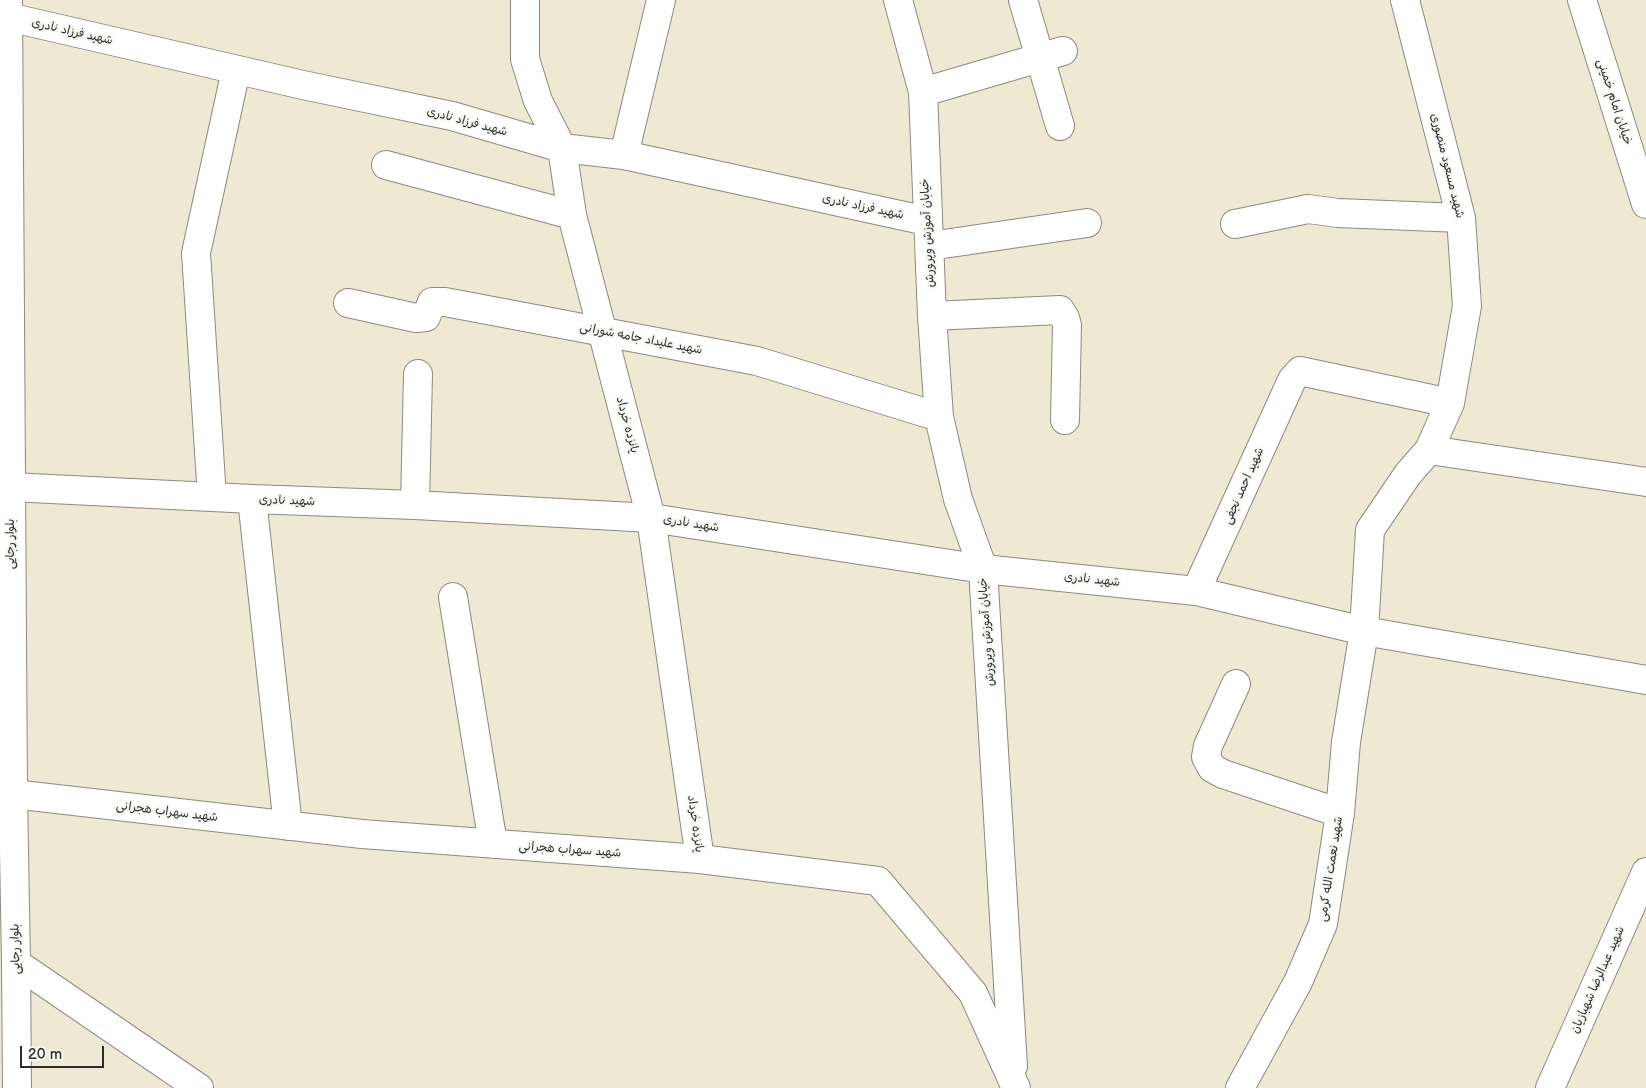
<!DOCTYPE html>
<meta charset="utf-8">
<style>
body{margin:0}
#map{position:relative;width:1646px;height:1088px;overflow:hidden;background:#efe8d2;font-family:"Balsamiq Sans",sans-serif}
canvas{display:block}
.scale{position:absolute;left:20px;top:1046px;width:84px;height:22px;box-sizing:border-box;border:2px solid #2b2b2b;border-top:0;padding-left:6px;font-size:15px;line-height:18px;white-space:nowrap;color:#2b2b2b;-webkit-text-stroke:4px #f6f6f2;paint-order:stroke}
</style>
<div id="map">
<canvas width="1646" height="1088"></canvas>
<div class="scale">20 m</div>
</div>
<script>
const ctx = document.querySelector('canvas').getContext('2d');
ctx.lineJoin = 'round';
function trace(path, color, width, dash) { ctx.strokeStyle = color; ctx.lineWidth = width; ctx.lineCap = dash ? 'butt' : 'round'; ctx.setLineDash(dash || []); ctx.stroke(path); }
function drawText(font, color, halo, rows, align = 'center') {
  ctx.font = font + ' "Balsamiq Sans","Playpen Sans Arabic",sans-serif'; ctx.lineWidth = 4; ctx.setLineDash([]); ctx.textBaseline = 'middle'; ctx.strokeStyle = halo; ctx.fillStyle = color; for (const [text, x, y, turn = 0] of rows) {
    ctx.save(); ctx.translate(x, y); ctx.rotate((+turn || 0) * Math.PI / 180); ctx.textAlign = isNaN(turn) ? turn : align; if (halo) ctx.strokeText(text, 0, 0); ctx.fillText(text, 0, 0); ctx.restore();
  }
}
const minor = new Path2D(`
 M525,0V59L538,101L562,148L572,215L651,518L700,859
 M898,0L923,92L932,316L939,417L958,499L983,569L1013,1066
 M1023,0L1060,126
 M1405,0L1461,218L1467,306L1450,403L1429,450L1646,482
 M8,17L303,85L452,116L562,148L624,155L927,221
 M923,92L1063,51
 M624,155L661,0
 M386,165L572,215
 M1235,224L1308,209L1338,213L1461,218
 M930,246L1087,223
 M348,303L416,318L426,317L432,302H445L757,361L939,417
 M932,316L1060,310L1065,318L1067,325L1065,420
 M11,487L252,499L415,505L651,518L983,569L1196,591L1364,631L1646,680
 M212,497L196,253L236,70
 M252,499L288,826
 M415,505L418,374
 M1196,591L1292,380L1300,371L1450,403
 M453,597L493,844
 M1236,684L1208,746L1206,757L1212,768L1223,774L1340,813
 M13,794L362,834L700,859L878,881L973,993L1016,1088
 M16,963L199,1088
 M1240,1088L1298,982L1323,924L1340,813L1346,742L1364,631L1370,530L1408,474L1429,450
 M1550,1088L1646,872`);
const major = new Path2D(`
 M8,0L13,794L16,963L17,1088
 M1582,0L1646,204`);
trace(minor, '#8d8a7e', 30);
trace(major, '#8d8a7e', 30);
trace(minor, '#fff', 28);
trace(major, '#fff', 28);
drawText('12px', '#2b2b2b', '#f6f6f2', [
 ["شهید فرزاد نادری",72,32,13],
 ["خیابان امام خمینی",1614,102,72],
 ["شهید فرزاد نادری",467,122,15],
 ["شهید مسعود منصوری",1447,166,76],
 ["شهید فرزاد نادری",863,207,12],
 ["خیابان آموزش وپرورش",928,233,-93],
 ["شهید علیداد جامه شورانی",641,339,11],
 ["پانزده خرداد",627,425,75],
 ["شهید احمد نجفی",1244,486,-66],
 ["شهید نادری",287,501,2],
 ["شهید نادری",691,524,9],
 ["بلوار رجایی",11,544,-90],
 ["شهید نادری",1092,580,6],
 ["خیابان آموزش وپرورش",987,632,-94],
 ["شهید سهراب هجرانی",167,812,7],
 ["پانزده خرداد",695,824,82],
 ["شهید سهراب هجرانی",570,850,4],
 ["شهید نعمت الله کرمی",1331,869,-81],
 ["بلوار رجایی",16,949,-91],
 ["شهید عبدالرضا شهبازیان",1598,980,-66]
]);
</script>
